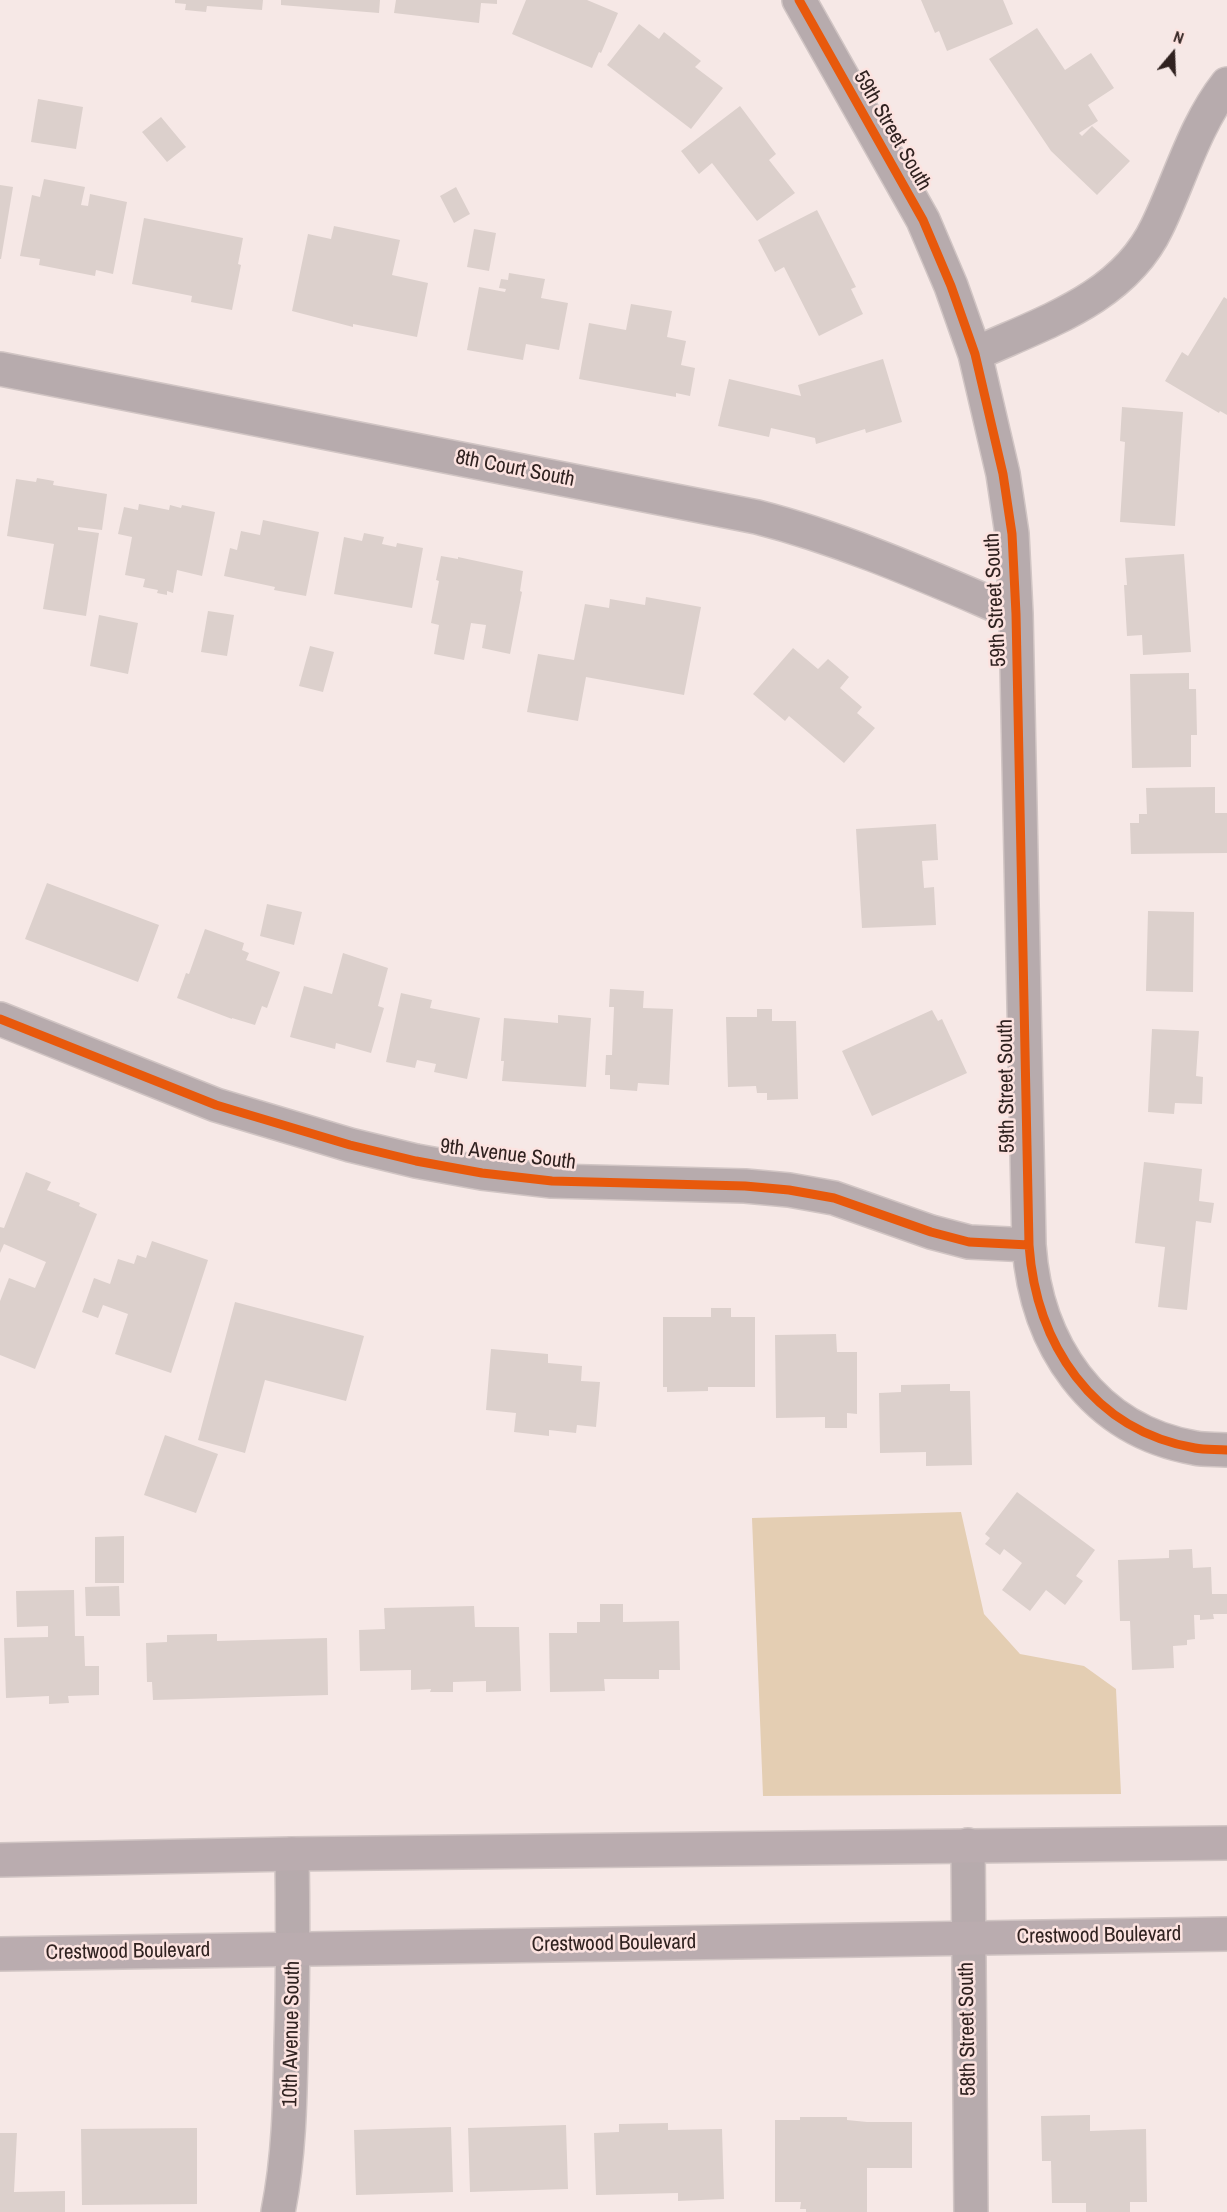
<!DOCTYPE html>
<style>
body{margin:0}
#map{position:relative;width:1227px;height:2212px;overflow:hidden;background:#f6e8e6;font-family:"Archivo Narrow",sans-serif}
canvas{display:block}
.north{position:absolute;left:1143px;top:24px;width:60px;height:60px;-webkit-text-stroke:4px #fce3e0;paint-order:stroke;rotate:19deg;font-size:16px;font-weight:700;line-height:24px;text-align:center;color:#302220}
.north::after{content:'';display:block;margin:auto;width:21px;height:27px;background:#302220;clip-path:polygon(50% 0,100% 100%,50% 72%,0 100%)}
</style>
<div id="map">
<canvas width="1227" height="2212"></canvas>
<div class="north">N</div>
</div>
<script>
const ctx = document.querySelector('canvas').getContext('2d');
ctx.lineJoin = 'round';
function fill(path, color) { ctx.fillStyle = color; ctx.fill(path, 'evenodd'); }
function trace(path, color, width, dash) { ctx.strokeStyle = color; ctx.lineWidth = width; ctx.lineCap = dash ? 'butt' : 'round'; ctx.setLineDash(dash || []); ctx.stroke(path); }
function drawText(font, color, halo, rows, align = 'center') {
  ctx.font = font + ' "Archivo Narrow",sans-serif'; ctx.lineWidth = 5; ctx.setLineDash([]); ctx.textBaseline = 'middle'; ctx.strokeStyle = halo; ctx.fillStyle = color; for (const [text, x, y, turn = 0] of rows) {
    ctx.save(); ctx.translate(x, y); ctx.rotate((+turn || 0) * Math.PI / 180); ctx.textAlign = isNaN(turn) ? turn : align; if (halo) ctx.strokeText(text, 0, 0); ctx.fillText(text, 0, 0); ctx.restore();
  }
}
fill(new Path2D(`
 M961,1512L984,1614L1020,1654L1084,1666L1116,1689L1121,1794L763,1796L752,1518Z`), '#e4ceb3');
fill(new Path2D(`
 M175,0H263L262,10L207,6L206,12L185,10L186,4L175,3Z
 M281,0H380L379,13L281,5Z
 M396,0H497V4L481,3L479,23L394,13Z
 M526,0H587L618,13L601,53L599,52L592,68L512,34Z
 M921,0H1003L1013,24L947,51L939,31L935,33Z
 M639,24L659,39L664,32L701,61L695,67L723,88L691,129L607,65Z
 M1037,28L1065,70L1091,53L1114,88L1088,105L1098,121L1079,133L1082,136L1092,126L1130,161L1097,195L1051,151L989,59Z
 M38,99L83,107L76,149L31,142Z
 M740,106L776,154L769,160L795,193L757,221L712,163L699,174L681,151Z
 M161,117L186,147L167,162L142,132Z
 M44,179L85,187L81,205L88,206L90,194L127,202L113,274L96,270L95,276L39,265L40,259L20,256L32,195L40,197Z
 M0,185L13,187L1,259H0Z
 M456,187L470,214L454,223L440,196Z
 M817,210L856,287L851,289L863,314L819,336L784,267L775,272L758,240Z
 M144,218L243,238L238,264L241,265L232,310L191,302L192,296L132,284Z
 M334,226L400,240L392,275L428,283L417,337L353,324V327L292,311L308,234L331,239Z
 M474,229L496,233L489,271L467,267Z
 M509,273L545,279L541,298L568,303L559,350L526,344L523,360L467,350L479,287L505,292L506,289L499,288L501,279L508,280Z
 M1224,297L1227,299V415L1220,411L1219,413L1165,381L1182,352L1188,356Z
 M631,304L672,311L667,337L686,341L681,365L695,368L690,396L676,393V397L579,379L589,323L626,330Z
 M883,359L902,422L866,433L865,429L816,444L815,438L771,428L769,437L718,426L729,379L801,396L798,385Z
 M1122,407L1183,412L1175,526L1120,522L1125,442L1120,441Z
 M37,478L54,481L53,485L107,494L102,530L78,527V530L99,533L86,616L43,609L54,544L7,536L16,479L36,482Z
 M139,504L169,510L170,505L181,508L182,505L215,512L202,576L177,570L173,593L167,591V595L157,593L158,590L143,587L145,579L125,575L132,537L118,534L124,507L138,510Z
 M263,520L319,532L306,596L274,590L275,587L224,576L230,548L237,550L241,531L260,535Z
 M364,533L384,537L382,544L396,547L397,543L423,548L412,608L334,594L344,537L362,541Z
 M1184,554L1191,652L1143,655L1142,635L1127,636L1124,585H1127L1125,558Z
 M441,556L458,559V557L523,571L520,591L522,592L510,654L482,648L486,625L471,623L464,660L434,654L439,625L431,623L439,581L436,580Z
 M646,597L701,607L684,695L586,677L578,721L527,712L538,654L574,660L585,604L609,608L610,599L645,605Z
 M208,611L234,615L227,656L201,652Z
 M99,615L138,623L128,674L90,666Z
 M310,646L334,652L323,692L299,686Z
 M793,648L818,669L828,659L849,677L840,688L862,707L857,713L875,728L844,763L789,716L785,721L753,694Z
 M1189,673V689H1196L1197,735H1191V767L1132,768L1130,674Z
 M1215,787V813H1227V853L1131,854L1130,823H1139V814H1147L1146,788Z
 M936,824L938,860L922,861L924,888L934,887L936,925L862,928L856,829Z
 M47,883L159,925L138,982L25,939Z
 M267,904L302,912L294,945L260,936Z
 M1148,911L1194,912L1193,992L1146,991Z
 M205,929L244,943L242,950L249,953L246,960L280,972L267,1008L262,1006L255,1025L232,1018V1019L177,998L186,973L189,974Z
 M343,953L388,968L378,1006L384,1008L371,1053L336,1043L335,1049L290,1037L304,986L332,994Z
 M610,989L644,991L643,1008L673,1009L669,1085L638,1083L637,1091L610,1089V1075H605L606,1055H612L614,1007H609Z
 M401,993L432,1000L430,1008L480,1018L467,1079L434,1072L436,1064L417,1060L415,1068L386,1062Z
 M757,1009H772V1021H796L798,1099L767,1100V1093H757L756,1086L728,1087L726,1017H757Z
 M932,1010L938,1021L942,1019L967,1073L872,1116L842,1051Z
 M558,1015L591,1018L586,1087L502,1081L504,1061H501L504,1018L558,1023Z
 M1152,1029L1199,1031L1196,1076L1203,1077L1202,1104L1175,1103L1174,1114L1148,1112Z
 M1144,1162L1202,1169L1199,1201L1214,1203L1211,1223L1196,1221L1187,1310L1158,1307L1165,1247L1135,1243Z
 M26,1172L51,1182L47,1190L80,1203L79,1206L97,1214L35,1369L0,1355V1301L9,1278L35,1288L46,1262L4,1244L0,1253V1227L4,1228Z
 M152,1241L208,1260L171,1373L115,1354L128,1314L103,1305L98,1318L82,1312L94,1278L110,1284L118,1259L134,1264L137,1255L146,1258Z
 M235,1302L364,1336L346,1401L265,1380L245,1453L198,1440Z
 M711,1308H731V1317H755V1387H708V1391L667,1392V1387H663V1317H711Z
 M836,1334L837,1352H857V1414L847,1413V1428H825V1417L776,1418L775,1335Z
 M491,1349L548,1354V1363L582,1366L581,1381L600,1382L596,1427L577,1425L576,1433L549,1430V1436L514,1432L516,1413L486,1410Z
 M950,1384V1391H970L972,1465L926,1466V1452L880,1453L879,1393L901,1392V1385Z
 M165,1435L218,1454L196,1513L144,1495Z
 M1017,1492L1095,1550L1076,1576L1083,1581L1065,1605L1046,1590L1030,1611L1002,1590L1022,1563L1004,1549L1000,1555L985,1544L990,1538L985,1534Z
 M124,1536V1583H95V1537Z
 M1192,1549L1193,1568L1211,1567L1212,1594H1227V1614H1213L1214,1619L1200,1620V1615H1194L1195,1639L1187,1640V1645L1173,1646L1174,1668L1132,1670L1130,1621H1120L1118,1560L1169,1558V1550Z
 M119,1586L120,1616H86L85,1587Z
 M74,1590L75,1636H84L85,1666H99V1695L68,1696L69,1703L49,1704V1696L6,1698L4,1638L48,1637V1626L17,1627L16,1591Z
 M600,1604H623V1622L679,1621L680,1670H659V1679H604L605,1691L550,1692L549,1633H577V1622H600Z
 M474,1606L475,1627H519L521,1691L486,1692V1681L453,1682V1692H430L431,1689L411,1690V1670L360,1671L359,1630L385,1629L384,1608Z
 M217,1634V1641L327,1638L328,1695L153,1700L152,1682H147L146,1643L167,1642V1635Z
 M1090,2115V2131L1146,2129L1147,2202H1130V2212H1086V2203H1052L1051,2161H1042L1041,2116Z
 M800,2117H847V2120L867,2122H912V2168H867V2212H806V2209H800L801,2202H775V2120H800Z
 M668,2123V2130L722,2129L724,2199L678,2201V2193L596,2195L594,2133L619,2132V2124Z
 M566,2125L568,2189L470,2192L468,2128Z
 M451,2127L453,2192L356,2195L354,2130Z
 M197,2128V2204L82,2205L81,2129Z
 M0,2133H17L14,2192L65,2191V2212H0Z`), '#dcd0cc');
const minor = new Path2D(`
 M799,0L923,220L951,286L975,354L1003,474L1012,534L1016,614L1029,1245C1036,1344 1092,1430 1195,1448C1205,1450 1217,1449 1227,1450
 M975,354C1042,323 1123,299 1157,227C1180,180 1194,126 1227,84
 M0,369L757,517C847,540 931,578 1016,614
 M0,1019L216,1105L350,1145L416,1161L482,1173L552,1181L745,1186L789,1190L834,1198L931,1232L969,1242L1029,1245
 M968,1845L971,2212
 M278,2212C289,2157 290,2103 291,2047C293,1983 293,1919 292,1854`);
const major = new Path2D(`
 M0,1860L292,1854L1227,1843
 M0,1954L1227,1934`);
trace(minor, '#d1c5c4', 36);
trace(major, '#d1c5c4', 36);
trace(minor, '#b7abad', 33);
trace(major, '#baacaf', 33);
trace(new Path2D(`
 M799,0L923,220L951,286L975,354L1003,474L1012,534L1016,614L1029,1245C1036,1344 1092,1430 1195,1448C1205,1450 1217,1449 1227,1450
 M0,1019L216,1105L350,1145L416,1161L482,1173L552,1181L745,1186L789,1190L834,1198L931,1232L969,1242L1029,1245`), '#e8590c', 9);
drawText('21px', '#302220', '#fce3e0', [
 ["59th Street South",892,131,60],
 ["8th Court South",515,469,11],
 ["59th Street South",996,600,-93],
 ["59th Street South",1007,1086,-91],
 ["9th Avenue South",508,1155,7],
 ["Crestwood Boulevard",1099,1936,-1],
 ["Crestwood Boulevard",614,1944,-1],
 ["Crestwood Boulevard",128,1952,-1],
 ["58th Street South",968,2029,-91],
 ["10th Avenue South",292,2034,-89]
]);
</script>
